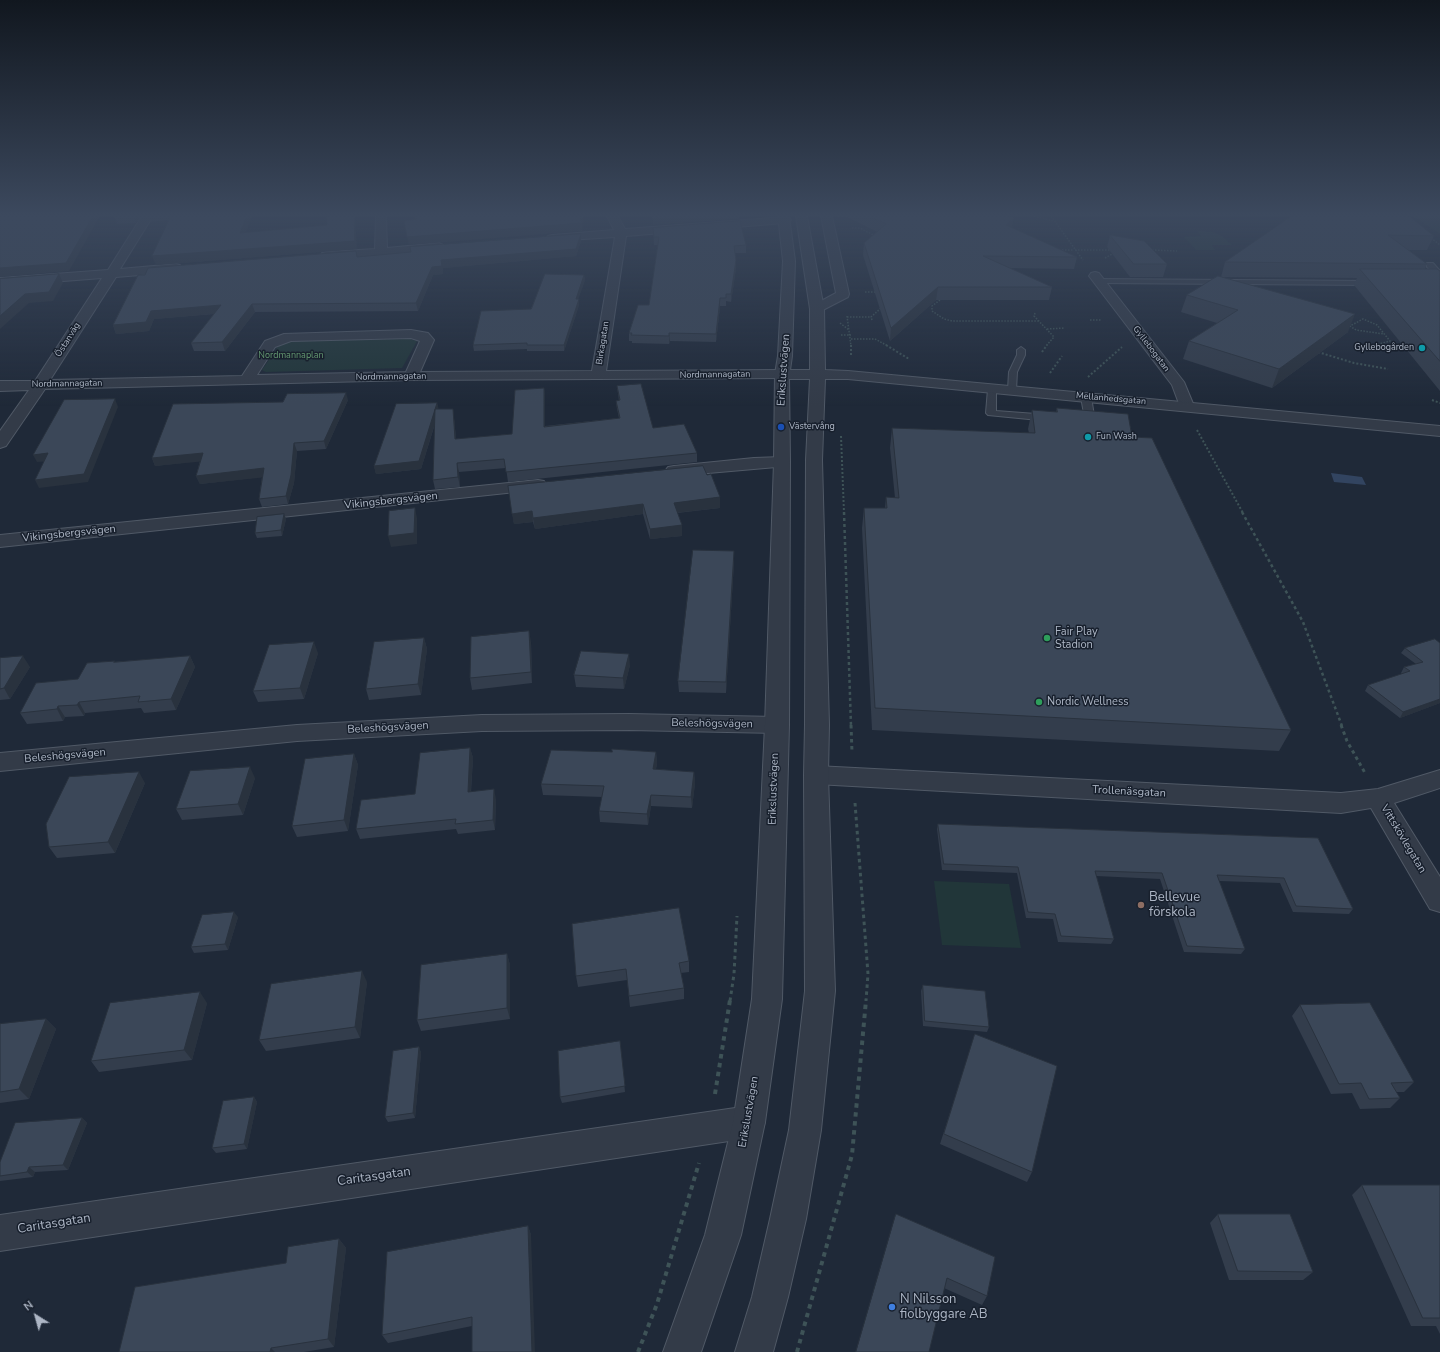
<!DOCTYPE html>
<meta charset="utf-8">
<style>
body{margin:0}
#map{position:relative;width:1440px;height:1352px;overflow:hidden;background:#1f2938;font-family:"Nunito Sans",sans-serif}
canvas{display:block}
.north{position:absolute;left:16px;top:1296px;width:40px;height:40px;-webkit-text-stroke:3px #18202d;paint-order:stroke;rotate:323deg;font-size:11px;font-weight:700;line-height:16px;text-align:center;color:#adb6c5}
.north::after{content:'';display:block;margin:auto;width:14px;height:18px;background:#adb6c5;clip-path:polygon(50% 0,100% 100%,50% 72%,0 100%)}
</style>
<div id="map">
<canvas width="1440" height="1352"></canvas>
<div class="north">N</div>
</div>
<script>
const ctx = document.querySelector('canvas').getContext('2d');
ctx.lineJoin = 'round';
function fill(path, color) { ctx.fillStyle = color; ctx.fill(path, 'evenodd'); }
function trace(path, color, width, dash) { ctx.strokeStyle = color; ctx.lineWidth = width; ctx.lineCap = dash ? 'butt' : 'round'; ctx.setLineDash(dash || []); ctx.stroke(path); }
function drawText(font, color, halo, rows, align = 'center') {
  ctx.font = font + ' "Nunito Sans",sans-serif'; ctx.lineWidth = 3; ctx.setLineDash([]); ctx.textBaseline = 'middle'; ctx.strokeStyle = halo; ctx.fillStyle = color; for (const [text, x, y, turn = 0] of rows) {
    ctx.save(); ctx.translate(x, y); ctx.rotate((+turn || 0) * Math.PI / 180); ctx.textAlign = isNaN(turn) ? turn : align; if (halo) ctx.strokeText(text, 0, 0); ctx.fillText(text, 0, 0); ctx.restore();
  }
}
fill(new Path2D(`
 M1408,216H1440V234L1416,218Z
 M1197,231C1217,231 1218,232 1232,245H1212L1215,250H1196L1184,237L1201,236Z
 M410,339L417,341L402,368L266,372L262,370L281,342L292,340Z
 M934,881L1009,884L1021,948L942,945Z`), '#213639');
fill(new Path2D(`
 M1331,473L1362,477L1366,485L1334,482Z`), '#324460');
const service = new Path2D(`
 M1427,263H1433L1440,271V279L1435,283H1429L1428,281L1436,275L1427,267Z
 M1096,279L1371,281L1375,283L1371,285L1099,283L1095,281Z
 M1021,347L1025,350V355L1017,372L1016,390L1012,393L1008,390L1009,372L1017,355V350Z
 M992,386L996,389V411L1049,415L1054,418L1049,421L988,415L986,413L988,389Z
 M1086,394L1091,397L1095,422L1090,425L1081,424L1079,422L1085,419L1081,397Z`);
const minor = new Path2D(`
 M142,216H153L120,269L176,264L180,265L182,268L180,271L176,272L116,277L50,380L242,376L265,341L284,334L411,330L428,333L434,340L420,372L592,371L615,237L552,241L548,240L546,238L548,236L552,235L614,230L607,216H618L625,229L785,217L789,218L791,220L785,223L626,236L606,371L782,370L787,371L789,374L787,377L782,378L411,380L45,389L6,446L0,448V431L29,390L0,391V381H35L102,278L0,286V278L108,270ZM411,338L420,341L406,372L257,375L275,347L291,341Z
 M376,216H386L387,248L439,243L443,245L445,247L443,249L439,251L326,260L322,259L320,256L322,253L326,252L375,249Z
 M821,216H832L849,294L848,297L817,313L812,312L810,309L812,306L836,293Z
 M1095,272L1099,273L1184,382L1194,406L1191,409L1186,411L1181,409L1172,385L1089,276L1091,273Z
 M782,457L788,458L790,462L788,466L674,476L668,475L665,471L668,467L674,466L754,458Z
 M538,480L544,481L547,485L544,489L0,547V535Z
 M629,714L777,717L785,719L789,725L785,731L777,733L629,730L482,731L297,741L0,771V753L297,725L482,715Z
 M816,766L1341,793L1378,789L1440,770V788L1394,803L1440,877V912L1430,909L1371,808L1341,813L816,784L807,781L804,775L807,769Z
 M749,1106L761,1110L765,1122L761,1134L749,1138L0,1251V1215Z`);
const tertiary = new Path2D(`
 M778,216H789L795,261L792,356L790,370H810V309L796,216H807L824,309L825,370L848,371L1440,426V436L848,379H825L822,460L829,725L828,775L835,991L821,1130L806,1219L788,1297L773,1352H735L752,1297L770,1219L789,1130L805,991L804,775L805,725L806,460L810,379H789L790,462L789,725L782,999L765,1122L741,1235L701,1352H663L705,1235L733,1122L752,999L765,725L774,462L775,374L778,356L783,261Z`);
trace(service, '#505966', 2);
trace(minor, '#505966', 2);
trace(tertiary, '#505966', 2);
trace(new Path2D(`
 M1034,216L1054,221
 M1051,216L1083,260
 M852,228H860L877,237
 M1431,238L1440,245
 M1059,250H1074
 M1075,250H1113
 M1152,250L1177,251
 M1105,258L1114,253
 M865,292H876
 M940,300L932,306V311L944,319L952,321H1039
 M1035,313L1034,316L1054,337L1046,346
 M847,316L851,346
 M847,317H871
 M872,320L871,317L881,308
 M1090,320H1101
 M840,323L849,330
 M1047,329L1065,328
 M841,335H851
 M851,339H875L888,346
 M1372,346L1390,341L1377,325L1363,319L1350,326L1356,330L1384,334`), '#3e5357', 1.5, [1.5, 1.5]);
trace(new Path2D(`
 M851,345V355
 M886,345L909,359
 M1372,346L1374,345
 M1042,352L1047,345
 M1318,352L1354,363L1388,369
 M1050,373L1062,356
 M1088,377L1122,347
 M1432,400L1440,403
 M1197,430L1243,513
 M841,436L844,513`), '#3e5357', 2, [2, 2]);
trace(new Path2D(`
 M844,512L851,726
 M1242,512L1303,622L1342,726`), '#3e5357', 2.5, [3, 3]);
trace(new Path2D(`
 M851,725L852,752
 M1341,725L1347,741L1365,773
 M855,803L868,974L866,1001
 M730,1001L734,974L737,916`), '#3e5357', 3, [3.5, 3.5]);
trace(new Path2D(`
 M715,1094L730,1000
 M638,1352L657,1304L699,1163
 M797,1352L852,1155L866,1000`), '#3e5357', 4, [4.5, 4.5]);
fill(service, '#333b48');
fill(minor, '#333b48');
fill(tertiary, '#333b48');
fill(new Path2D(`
 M114,216H141L136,223L117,224Z
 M149,216H252L246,232L357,249L156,265L169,220L151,222Z
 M835,216H1004L1012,228L1077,257L1074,269L1010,268L1052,287L1049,300H936L890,341L863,255L864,243L877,232L847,217H835Z
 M1292,216L1434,236L1427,250H1408L1427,264L1425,269L1440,271V391L1354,285L1357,278L1221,277L1348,332L1272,388L1183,359L1189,341L1217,323L1181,312L1187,295L1221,277L1225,262Z
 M653,228L746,245V253H735L736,268L731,302L726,301V306H720L716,342L670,341L669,344L632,343V341H629V333L649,305L658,245H654Z
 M1110,235L1167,264L1163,277H1130L1107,247Z
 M581,241L576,256L443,268V274L433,275L418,311L255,312L225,351H194L191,343L214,314L154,319L149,331L116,334L113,325L356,251L357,257Z
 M584,275L585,280L578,299L579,305L564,351H527V349L474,351L473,345L531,309Z
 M617,386L653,428L697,453V462L508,482L506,468L459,472L460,487L435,489L433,480L435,424L421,469L376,474L374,466L437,403L438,409L454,418L456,439L512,434L544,388L545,397V426L619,418L617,409L616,401H619Z
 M348,400L326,449L297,451L294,483L288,504L262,507L259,499L262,477L200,484L196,476L200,461L155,466L152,458L283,402Z
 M1057,408L1132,437L1291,730L1279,751L872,730L862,528L864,508H885L886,497L895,498L890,448L892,428L1029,433L1028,429L1032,410L1056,412Z
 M508,486L720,508L677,513L682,536L650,539L643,514L535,529L533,522L514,524Z
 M284,514L286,519L282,536L257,538L255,533Z
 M734,562L726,693L679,692L678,681Z
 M424,638L427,649L421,695L369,700L366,689Z
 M531,642L532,683L472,690L470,678Z
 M1440,643V703L1400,718L1365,691L1368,685L1402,674L1401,673L1404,667L1416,664L1401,653L1405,648Z
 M318,653L304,699L258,702L253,691Z
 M190,656L195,667L176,710L144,713L141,708L85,713L84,716L65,717L63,721L27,724L20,713L78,679L116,662Z
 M0,658L30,667L10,699L0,700Z
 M630,665L624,689L576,687L574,675Z
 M470,748L473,758L471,792L496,799L495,830L458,834L456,829L360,839L356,829L415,794Z
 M612,752H656L657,763L656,769L694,772L695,783L692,808L651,806L648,825L600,822L599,811L602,797L543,795L541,784Z
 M354,754L358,765L348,831L297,837L292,826Z
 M255,778L243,815L182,820L176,809Z
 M145,783L115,853L57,858L49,847Z
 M938,824L1318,838L1353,909L1349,914L1293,912L1280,883L1219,881L1245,949L1241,954L1184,952L1160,879L1096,876L1114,939L1111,944L1058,942L1053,919L1026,918L1017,873L942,870L937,829Z
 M238,917L228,950L194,953L191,947Z
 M572,924L689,961V972L681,973L684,988V999L630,1007L627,980L578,987L576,976Z
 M507,954L510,965V1019L421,1031L417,1020Z
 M367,982L360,1038L266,1051L259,1040Z
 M923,985L989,1027L987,1032L923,1026L921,991Z
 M207,1003L192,1060L99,1072L91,1061Z
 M1300,1005L1414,1082L1404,1092H1396L1400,1098L1390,1108L1360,1109L1352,1093L1331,1094L1292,1016Z
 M46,1019L56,1029L29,1099L0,1103V1024Z
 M975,1034L1032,1172L1027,1182L940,1144Z
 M620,1041L625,1092L562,1103L560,1097Z
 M419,1047L421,1053L415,1118L388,1122L385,1117Z
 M254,1097L257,1102L247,1149L216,1153L212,1148Z
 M82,1118L87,1123L68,1170L35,1172L33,1177L0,1181V1176Z
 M1362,1185H1440V1334L1436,1326H1411L1352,1195Z
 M896,1214L987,1296L982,1305L944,1288Z
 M1218,1214L1313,1272L1303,1280H1229L1210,1223Z
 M528,1226L531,1235L472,1326L388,1343L382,1335Z
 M339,1239L346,1248L334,1347L304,1352H119L286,1263Z`), '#333d4c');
fill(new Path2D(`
 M93,216H100L69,271L0,277V268Z
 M134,216H141L136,223Z
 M247,216H252L243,241L240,233Z
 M354,216H355L357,249L156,265L152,256L355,241Z
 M579,216H583L584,223H579Z
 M672,216H739V219L653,225V218Z
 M1014,218L1012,230L1006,225Z
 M582,223L583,231L409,245L407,237Z
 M581,234V241L576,256L443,268V274L433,275L418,311L416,303L432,267L441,260Z
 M736,260V268L731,302V294Z
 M59,274L63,283L53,301L29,303L0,329V316L25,294Z
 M584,275L585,280L576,305V299Z
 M938,287L936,300L890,341L891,328Z
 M720,298V306L716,342V334Z
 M579,299V305L564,351V345Z
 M252,304L255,312L225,351L222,342Z
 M221,305L224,313L154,319L149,331L116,334L113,325L151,311Z
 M1355,314L1348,332L1272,388L1279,369Z
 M669,333L670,341L669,344Z
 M544,388L545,397V435L544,427Z
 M346,393L348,400L326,449L324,441Z
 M115,399L118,407L88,482L39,488L35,480Z
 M437,403L439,410L421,469L376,474L374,466Z
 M453,409L454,418L457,448L455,439Z
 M294,443L297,451L294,483L288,504L286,496Z
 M48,453L51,461L37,462L33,455Z
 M203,453L206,461L155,466L152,458Z
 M457,463L459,472L460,487L458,477Z
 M264,468L267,477L200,484L196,476Z
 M720,497V508L674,513V503Z
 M643,504V514L535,529L533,518Z
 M415,508L417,518V544L391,547L388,536Z
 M532,511L533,522L514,524L512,514Z
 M284,514L286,519L282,536L281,530Z
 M682,525V536L650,539V529Z
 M734,551V562L726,693V682Z
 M529,631L531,642L532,683L531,672Z
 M424,638L427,649L421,695L418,684Z
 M314,642L318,653L304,699L300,688Z
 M629,654L630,665L624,689L623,678Z
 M23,656L30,667L10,699L4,688Z
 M190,656L195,667L176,710L171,699Z
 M1440,699V703L1400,718L1403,712Z
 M79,702L85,713L84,716L77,705Z
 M58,706L65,717L63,721L57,709Z
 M470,748L473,758L470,802L468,792Z
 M656,752L657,763L654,780L653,769Z
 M354,754L358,765L348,831L344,820Z
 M250,767L255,778L243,815L238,804Z
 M139,772L145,783L115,853L108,842Z
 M694,772L695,783L692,808L691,797Z
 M494,789L496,799L495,830L493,820Z
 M651,795V806L648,825L647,814Z
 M234,912L238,917L228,950L225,944Z
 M507,954L510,965V1019L507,1008Z
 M362,971L367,982L360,1038L355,1027Z
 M200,992L207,1003L192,1060L184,1050Z
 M46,1019L56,1029L29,1099L19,1089Z
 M419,1047L421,1053L415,1118L413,1113Z
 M254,1097L257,1102L247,1149L244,1144Z
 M82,1118L87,1123L68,1170L63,1165Z
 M29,1167L35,1172L33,1177L27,1172Z
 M528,1226L531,1235L535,1352H532Z
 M339,1239L346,1248L334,1347L328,1339Z
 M271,1348L275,1352H270Z`), '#29323e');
const building = new Path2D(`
 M0,216H93L66,263L0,268Z
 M171,216H247L240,233L327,225V216H354L355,241L152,256Z
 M415,216H579L582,223L407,237L404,221L416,219Z
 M653,216H672L653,218Z
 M869,216H1004L1014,218L1006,225L1077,257L983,256L1052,287H938L891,328L864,243L886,224Z
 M1292,216H1409L1434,236L1388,235L1427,264L1225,262Z
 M740,221L746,245L734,246L736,260L731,294H726V298H720L716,334L669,333V336L631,335L632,333H629L638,305H649L659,237H654L653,228Z
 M581,234L576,249L441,260L442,266L432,267L416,303L252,304L222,342L191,343L221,305L151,311L146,322L113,325L138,275H145L148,268L356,251L357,257L411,252L410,247Z
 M1110,235L1144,241L1167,264H1134Z
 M1360,269H1437L1440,271V361Z
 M59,274L49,292L25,294L0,316V279Z
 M545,274L584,275L576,299H579L564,345H527V343L473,345L481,311L531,309Z
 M1218,276L1355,314L1279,369L1189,341L1238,310L1187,295Z
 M641,384L653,428L684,424L697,453L506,472L504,459L457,463L458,477L433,480L435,409H453L455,439L512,434L515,390L544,388V427L620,418L616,401L620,400L617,386Z
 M346,393L324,441L294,443L291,475L286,496L259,499L264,468L196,476L203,453L152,458L173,404L283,402L287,394Z
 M115,399L84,474L35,480L48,453L33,455L64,400Z
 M437,403L419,461L374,466L396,404Z
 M1057,408L1128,414L1132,437L1152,438L1291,730L875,708L864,508H887L886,497L899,498L892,428L1035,433L1032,410L1057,412Z
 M703,466L707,475L711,474L720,497L674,503L682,525L650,529L643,504L533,518L532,511L512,514L508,486Z
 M415,508L414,533L388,536L389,511Z
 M284,514L281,530L255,533L257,517Z
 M693,550L734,551L726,682L678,681Z
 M529,631L531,672L470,678L471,637Z
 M424,638L418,684L366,689L374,642Z
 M1435,639L1440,643V699L1403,712L1368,685L1410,671L1404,667L1423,662L1405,648Z
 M314,642L300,688L253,691L269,645Z
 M581,651L629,654L623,678L574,675Z
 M23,656L4,688L0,689V658Z
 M190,656L171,699L138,702L140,696L79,702L77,705L58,706L57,709L20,713L36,683L78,679L87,663L115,661L114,662Z
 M470,748L468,792L494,789L493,820L455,824L456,819L356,829L361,800L415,794L420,753Z
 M612,749L656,752L653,769L694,772L691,797L651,795L647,814L599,811L604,786L541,784L551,750L612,752Z
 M354,754L344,820L292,826L305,759Z
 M250,767L238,804L176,809L190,771Z
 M139,772L108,842L49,847L46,824L69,777Z
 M938,824L1318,838L1353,909L1296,906L1284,878L1217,875L1245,949L1187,946L1162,873L1095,871L1114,939L1061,936L1055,914L1028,912L1018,867L944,864Z
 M679,908L689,961L679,963L684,988L629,996L626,969L576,976L572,924Z
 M234,912L225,944L191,947L202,915Z
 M507,954V1008L417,1020L421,965Z
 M362,971L355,1027L259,1040L271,984Z
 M923,985L985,991L989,1027L925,1021Z
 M200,992L184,1050L91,1061L110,1003Z
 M1370,1003L1414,1082L1391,1083L1400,1098L1369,1099L1361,1083L1339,1084L1300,1005Z
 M46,1019L19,1089L0,1092V1024Z
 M975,1034L1057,1066L1032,1172L944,1134Z
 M620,1041L625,1086L560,1097L558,1051Z
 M419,1047L413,1113L385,1117L393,1051Z
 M254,1097L244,1144L212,1148L223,1101Z
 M82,1118L63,1165L29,1167L27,1172L0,1176V1162L15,1123Z
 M1362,1185H1440V1318H1423Z
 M896,1214L995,1257L987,1296L947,1278L929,1352H856Z
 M1218,1214H1290L1313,1272L1238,1271Z
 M528,1226L532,1352H472V1317L382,1335L387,1252Z
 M339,1239L328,1339L271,1348L270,1352H119L135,1287L286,1263L288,1247Z`);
fill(building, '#3b4758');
trace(building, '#29323e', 1);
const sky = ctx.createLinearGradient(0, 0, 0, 406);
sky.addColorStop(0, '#11171f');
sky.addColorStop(0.53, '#3c495e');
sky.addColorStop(1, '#3c495e00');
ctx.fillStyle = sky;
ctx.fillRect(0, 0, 1440, 406);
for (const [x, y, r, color] of [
 [1422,348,4,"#0f9aa8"],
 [781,427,4,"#1a4fb4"],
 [1088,437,4,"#0f9aa8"],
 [1047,638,4,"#2e9e5b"],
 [1039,702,4,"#2e9e5b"],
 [1141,905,4,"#8d6e63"],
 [892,1307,4,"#3f7fe0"]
]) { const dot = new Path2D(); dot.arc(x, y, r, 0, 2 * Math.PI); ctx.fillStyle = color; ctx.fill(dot); trace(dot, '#18202d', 1.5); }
drawText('9px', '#adb6c5', '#18202d', [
 ["Östanväg",68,340,-58],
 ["Birkagatan",603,343,-81],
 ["Gyllebogatan",1151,349,53],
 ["Nordmannagatan",715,375,-1],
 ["Nordmannagatan",391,377,-1],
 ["Nordmannagatan",67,384,-1],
 ["Mellanhedsgatan",1111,399,5]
]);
drawText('9px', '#adb6c5', '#18202d', [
 ["Gyllebogården",1414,348,"right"],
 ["Västervång",789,427],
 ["Fun Wash",1096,437]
], 'left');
drawText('9px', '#639770', '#18202d', [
 ["Nordmannaplan",291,356]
]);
drawText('11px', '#adb6c5', '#18202d', [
 ["Erikslustvägen",784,370,-86],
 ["Vikingsbergsvägen",391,501,-6],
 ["Vikingsbergsvägen",69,534,-6],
 ["Beleshögsvägen",712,724,1],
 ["Beleshögsvägen",388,728,-3],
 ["Beleshögsvägen",65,756,-5],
 ["Erikslustvägen",774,789,-88],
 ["Trollenäsgatan",1129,792,3],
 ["Vittskövlegatan",1403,839,59],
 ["Erikslustvägen",749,1112,-80]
]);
drawText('11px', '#adb6c5', '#18202d', [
 ["Fair Play",1055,632],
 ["Stadion",1055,645],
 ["Nordic Wellness",1047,702]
], 'left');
drawText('13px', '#adb6c5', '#18202d', [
 ["Bellevue",1149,898],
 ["förskola",1149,913],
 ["N Nilsson",900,1300],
 ["fiolbyggare AB",900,1315]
], 'left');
drawText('13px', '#adb6c5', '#18202d', [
 ["Caritasgatan",374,1177,-8],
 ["Caritasgatan",54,1224,-9]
]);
</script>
